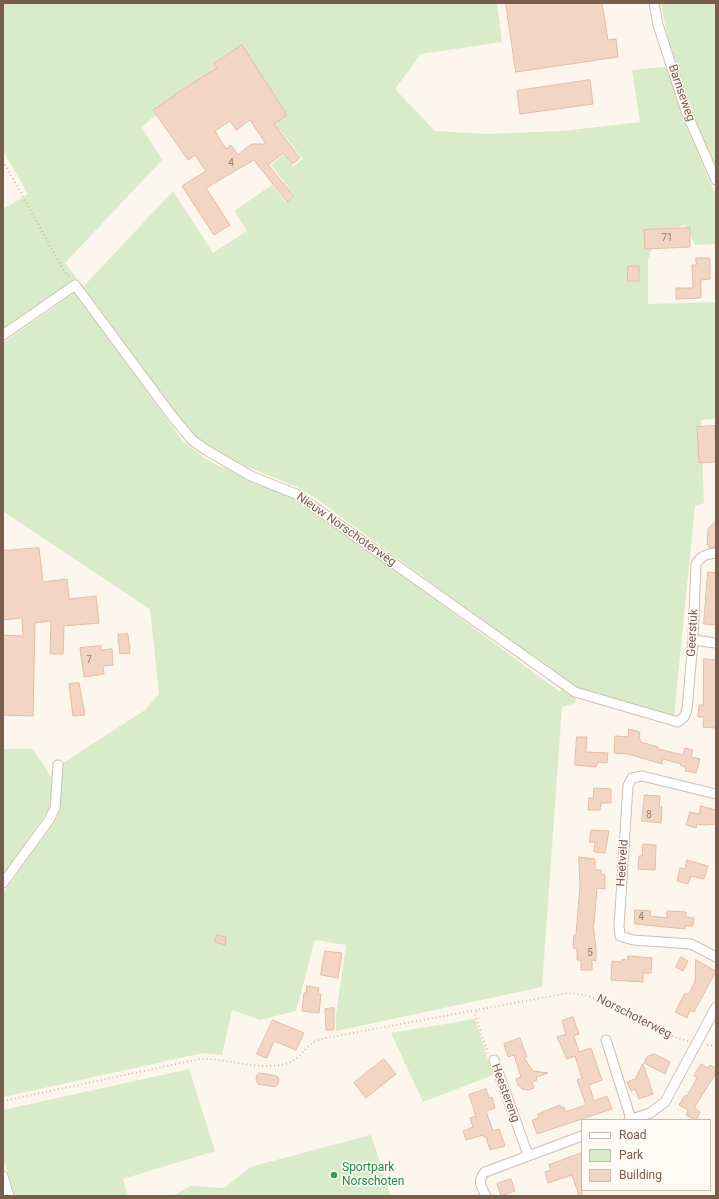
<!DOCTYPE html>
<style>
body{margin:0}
#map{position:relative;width:719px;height:1199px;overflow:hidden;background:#fdf6ec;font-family:Roboto,sans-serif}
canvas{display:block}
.frame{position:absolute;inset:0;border:4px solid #7a5c4d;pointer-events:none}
.legend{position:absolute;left:581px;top:1119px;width:130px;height:72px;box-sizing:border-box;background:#fffaf3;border:1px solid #cabbb1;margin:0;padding:5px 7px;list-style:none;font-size:12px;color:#7a5c4d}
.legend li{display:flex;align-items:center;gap:8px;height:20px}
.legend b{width:20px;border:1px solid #cabbb1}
</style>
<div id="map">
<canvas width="719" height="1199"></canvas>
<div class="frame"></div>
<ul class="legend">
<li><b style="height:5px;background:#fff"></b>Road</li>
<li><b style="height:11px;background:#d8ecc9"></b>Park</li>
<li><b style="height:11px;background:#f3d5c3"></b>Building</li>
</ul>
</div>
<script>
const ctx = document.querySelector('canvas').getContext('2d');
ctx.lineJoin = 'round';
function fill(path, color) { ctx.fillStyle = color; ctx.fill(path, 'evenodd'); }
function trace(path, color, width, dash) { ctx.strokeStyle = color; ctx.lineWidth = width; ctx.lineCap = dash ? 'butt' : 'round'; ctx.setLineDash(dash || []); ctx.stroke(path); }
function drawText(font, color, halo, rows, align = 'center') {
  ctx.font = font + ' Roboto,sans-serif'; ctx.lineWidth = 3; ctx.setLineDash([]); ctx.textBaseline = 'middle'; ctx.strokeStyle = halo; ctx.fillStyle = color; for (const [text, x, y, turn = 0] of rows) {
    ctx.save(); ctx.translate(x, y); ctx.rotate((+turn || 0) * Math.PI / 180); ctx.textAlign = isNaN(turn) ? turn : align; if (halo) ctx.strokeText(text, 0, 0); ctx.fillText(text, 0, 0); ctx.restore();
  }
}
fill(new Path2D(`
 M3,3H497L502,42L421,54L395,89L435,131L487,134L563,131L640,122L632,70L666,67L683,118L716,196V244L695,245L685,224L659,239L653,247L648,259V304L716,302V419L701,420L704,503L695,506L674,717L580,692L314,497L297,487L221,456L192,435L83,287L173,191L213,253L247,231L234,211L272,185L286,203L295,196L271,165L283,154L293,167L303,159L280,130L270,138L228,76L165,107L142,127L162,160L65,263L77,279L3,331V209L28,194L3,151Z
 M661,3H716V167L694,123L666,30Z
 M75,292L182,440L200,455L217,465L297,497L560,692L563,688L576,697L575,703L562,707L542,987L336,1031V1014L346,945L315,940L296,1011L260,1020L232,1010L222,1055L203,1053L3,1097V893L54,823L59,813L63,763L145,710L159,694L150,609L3,511V343Z
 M3,749H32L42,762L52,780L50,807L3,876Z
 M475,1019L493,1075L423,1102L391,1033Z
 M189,1069L215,1151L123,1179L128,1196H15L3,1158V1110Z
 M371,1135L391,1196H172L191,1186L224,1188L250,1167Z`), '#d8ecc9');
const building = new Path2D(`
 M506,3H602L608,40L616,39L618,57L516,72Z
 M242,45L287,115L274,124L300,158L292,164L283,153L268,165L294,196L287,202L254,160L206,188L230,225L214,235L182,186L206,171L195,155L188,160L153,110L174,96V95L217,68L214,64ZM250,120L266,144H251L238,155L231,145L226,149L215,131L230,121L236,130Z
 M590,80L593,104L520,114L517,91Z
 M690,228V247L645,249L644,230Z
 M696,258H710V279L701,280V298L676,299V288H693L692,265H696Z
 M628,266H639V281H628Z
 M715,426L716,462L699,463L697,427Z
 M716,521V547L709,548L708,544L707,545L708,529Z
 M39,548L43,582L67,579L69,599L96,596L99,623L64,626L63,654H50L51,621L35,623L33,716L3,715V635L23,636L22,618L3,620V551Z
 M708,572L716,573V625L704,624Z
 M128,634L130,653L120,654L118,635Z
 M101,646V650L112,649L113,665L103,666L104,674L84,677L80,648Z
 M704,659L716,660V728L703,727L704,717H698L699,705H703Z
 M79,683L85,715L73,716L69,684Z
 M629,729L640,732L639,737L641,742L658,747V749L683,755L685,748L693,750L691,757L700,759L696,773L685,771L686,767L680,765L681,764L663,759L662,764L628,754L614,753L615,736L628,737Z
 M577,737H587L586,752L608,753L607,763L598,762L596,767L575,765Z
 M594,788L611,789V803H601L600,810H588L589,798H593Z
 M645,795L660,796L659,807H662L661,823L642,821Z
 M701,806L716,810V824L704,825L697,824L696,828L686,825L690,812L699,814Z
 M591,830L609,831L605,853L594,852L595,842H590Z
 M643,844L656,845L655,870L638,869L639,856H642Z
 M579,857L595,859V870H601V874L605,875V889L597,888L594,924H593L596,948V961L592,960V970H581V960H577V949L573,948L574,935H576L580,886Z
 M687,860L708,866L704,879L691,876L688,884L677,881L680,868L685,869Z
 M635,910L651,911L650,916L667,918V911L686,912V917L694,918L693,926H685V929L635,924Z
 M217,935L226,937L225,945L215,942Z
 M325,951L342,953L338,978L321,975Z
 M628,956L652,958L651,973H643V982L611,980L612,961L622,962V959L628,960Z
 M681,957L688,961L683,971L676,967Z
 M696,960L716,971L694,1012L690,1010L687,1018L675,1012L685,993L688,995L695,982Z
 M307,986L319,988L318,994H321L319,1013L302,1011L304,993H306Z
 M334,1008V1030H326L325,1009Z
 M573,1017L579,1034L574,1036L579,1052L591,1048L602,1080L589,1085L594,1101L607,1096L612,1109L537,1134L532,1120L539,1118L538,1114L560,1105L561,1108L564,1107L565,1112L586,1105L577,1080L582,1078L575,1056L567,1059L557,1037L566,1034L562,1021Z
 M273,1020L304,1033L296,1050L274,1041L267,1058L263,1057L257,1054Z
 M520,1038L527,1057L524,1058L533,1071L548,1073L536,1077L537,1080L532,1082L534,1088L528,1090L522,1089L518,1085L516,1079L521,1077L514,1055L508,1057L504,1044Z
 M655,1054L670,1062L665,1074L644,1063L647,1057Z
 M384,1059L396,1074L366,1098L354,1083Z
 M643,1064L653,1094L639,1099L635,1089L631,1091L627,1082L635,1079Z
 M701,1064L708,1068L710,1065L716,1068V1073L694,1108L700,1112L696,1120L686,1115L688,1110L679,1105L685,1095L687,1096L697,1078L694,1076Z
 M260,1073L277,1076L279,1079L278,1084L275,1087L258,1084L256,1080L257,1075Z
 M486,1089L489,1098L492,1097L495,1108L486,1111L493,1131L499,1129L505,1146L490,1150L486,1137H484L483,1135L466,1140L463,1131L473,1127L470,1118L476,1116L469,1095Z
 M582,1153V1196H579L572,1175L548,1183L545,1172L551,1170L549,1165Z
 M511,1179L515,1191L501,1196L497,1184Z`);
fill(building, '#f3d5c3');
trace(building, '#e6bba3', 1);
const minor = new Path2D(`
 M654,3L658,25L687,114L716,180
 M3,335L75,285L172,416L192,440L206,450L251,476L296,494L575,692L678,722L684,717L687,710L693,640L696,564C701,556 706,554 716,553
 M693,640L716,643
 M716,794L642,776L632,778L628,786L619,926L620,936L633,940L691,944L716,957
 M3,883L49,820L55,808L58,765
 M606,1040L631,1119
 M494,1060L528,1155
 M629,1120L650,1113L665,1102L716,1007
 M3,1176L9,1196
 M486,1196C481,1186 477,1181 485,1172L582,1136`);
trace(minor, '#d1beb0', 11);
trace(new Path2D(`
 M3,161L63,269L70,278
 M477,1011L475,1015L488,1053
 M707,1045L716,1046
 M3,1101L200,1059C227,1058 257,1071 285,1064C298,1061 304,1049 314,1042C317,1040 322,1039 326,1038L568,993C614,995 644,1031 689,1041`), '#d9b8a5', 2, [1, 3]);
trace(minor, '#fff', 9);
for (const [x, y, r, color] of [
 [334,1175,4,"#2e9e5b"]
]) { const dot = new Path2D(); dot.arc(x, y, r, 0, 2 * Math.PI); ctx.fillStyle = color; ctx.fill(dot); trace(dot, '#fffaf3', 1.5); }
drawText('10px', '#987a6a', null, [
 ["4",231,163],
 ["71",667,238],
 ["7",89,660],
 ["8",649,815],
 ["4",641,917],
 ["5",590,953]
]);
drawText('12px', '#7a5c4d', '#fffaf3', [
 ["Barnseweg",681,93,71],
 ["Nieuw Norschoterweg",346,530,35],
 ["Geerstuk",693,633,-87],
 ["Heetveld",623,863,-86],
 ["Norschoterweg",634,1017,27],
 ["Heestereng",505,1093,70]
]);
drawText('12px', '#27864d', '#fffaf3', [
 ["Sportpark",342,1168],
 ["Norschoten",342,1182]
], 'left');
</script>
